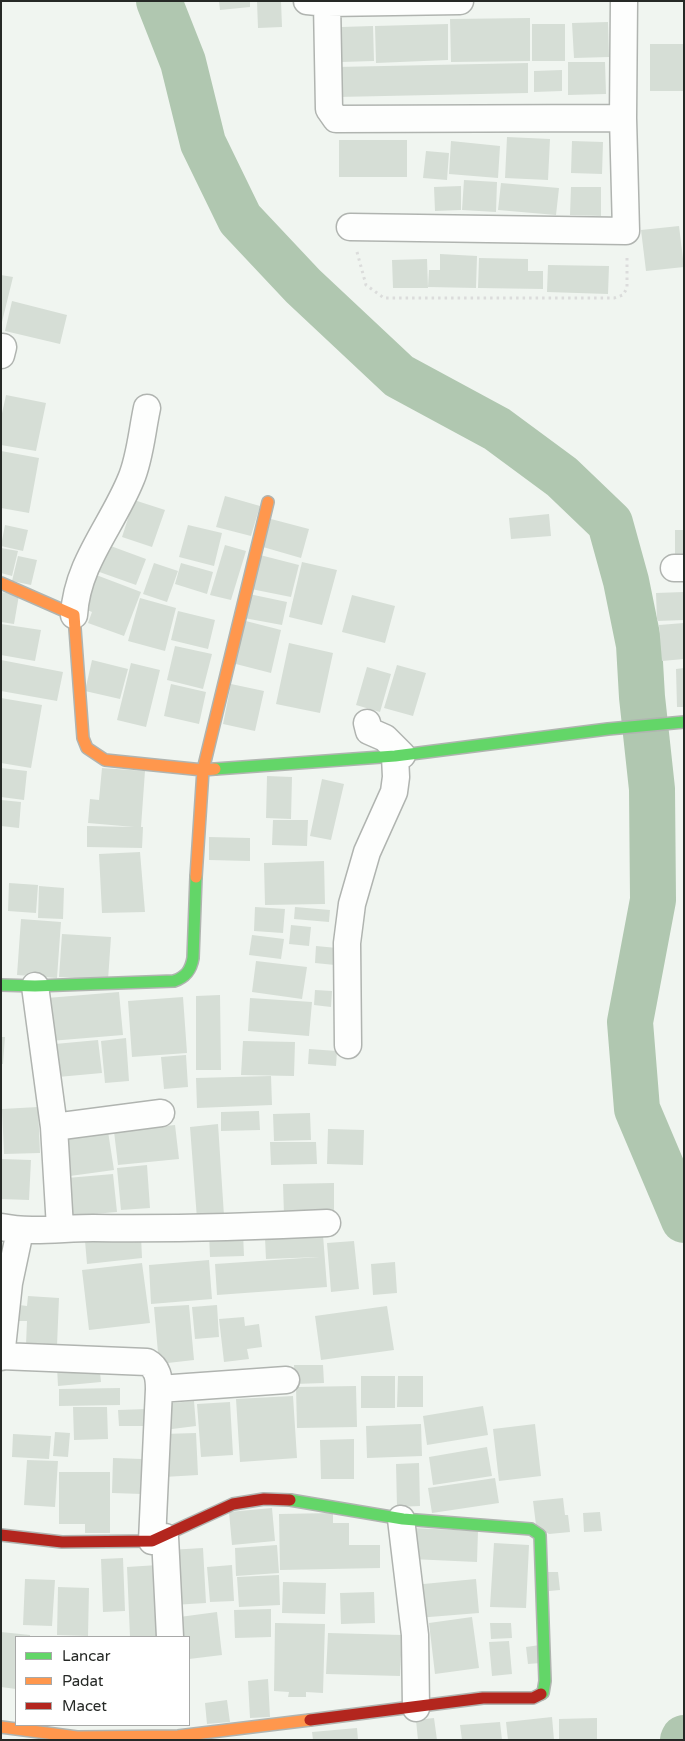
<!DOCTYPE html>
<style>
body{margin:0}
#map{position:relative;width:685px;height:1741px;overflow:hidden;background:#f0f5f0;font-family:"Varela Round",sans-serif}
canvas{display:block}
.frame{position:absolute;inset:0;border:2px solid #262926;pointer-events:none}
.legend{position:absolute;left:15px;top:1636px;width:175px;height:90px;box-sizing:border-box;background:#fff;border:1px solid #a8a9a8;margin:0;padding:6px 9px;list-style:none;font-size:15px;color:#262926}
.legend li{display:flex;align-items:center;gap:10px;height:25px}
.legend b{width:25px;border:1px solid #a8a9a8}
</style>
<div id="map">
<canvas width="685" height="1741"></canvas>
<div class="frame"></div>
<ul class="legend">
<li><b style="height:6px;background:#63d668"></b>Lancar</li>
<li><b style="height:6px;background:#ff974d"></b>Padat</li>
<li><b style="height:6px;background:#b3261e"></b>Macet</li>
</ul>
</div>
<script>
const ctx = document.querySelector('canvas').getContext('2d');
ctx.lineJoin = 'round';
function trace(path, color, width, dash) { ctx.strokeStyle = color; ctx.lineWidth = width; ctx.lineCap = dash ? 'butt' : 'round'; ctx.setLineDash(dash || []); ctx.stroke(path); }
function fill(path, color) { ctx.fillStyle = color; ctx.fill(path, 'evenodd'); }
trace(new Path2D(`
 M159,1L183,62L203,143L240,219L303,286L399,376L497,429L562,477L610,523L626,581L639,645L642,697L652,789L653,900L630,1022L637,1109L684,1220
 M683,1740L684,1738`), '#b0c7b0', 46);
fill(new Path2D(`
 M219,1H250V7L220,10Z
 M257,1H281L282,27L258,28Z
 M530,18V61L451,62L450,19Z
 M608,22L609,57L574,58L572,23Z
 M448,24V60L376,63L375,26Z
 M532,24H565V61H532Z
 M373,26L374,61L341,62V27Z
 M650,44H684V91H650Z
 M568,62H605L606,94L568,95Z
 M528,63V93L337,97L336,67Z
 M562,70V91L534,92V71Z
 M507,137L550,139L548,180L505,178Z
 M339,140H407V177H339Z
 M451,141L500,146L498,178L449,174Z
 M572,141L603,142L602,174L571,173Z
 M426,151L449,153L447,180L423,178Z
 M464,180L497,182L496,212L462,210Z
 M501,183L559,188L556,215L498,210Z
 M461,186V210L435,211L434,187Z
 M571,187H601V216L570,215Z
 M679,226L684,267L646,271L641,230Z
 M440,254L477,256L476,288L428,287L429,270H440Z
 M479,258L528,259V271H543V289L478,288Z
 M427,259L428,288H393L392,260Z
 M548,265L609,266L608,294L547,292Z
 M1,275L13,277L2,322H1Z
 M12,301L67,315L60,344L5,331Z
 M6,395L46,403L36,451L1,445V418Z
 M1,451L39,458L29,513L1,508Z
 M225,496L260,506L251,536L216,527Z
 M134,500L165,510L152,547L122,537Z
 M549,514L551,536L511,539L509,518Z
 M271,519L309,529L301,558L263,547Z
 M5,525L28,530L23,551L1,546Z
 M188,525L222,533L214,566L179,557Z
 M675,530H684V560H675Z
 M108,545L146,559L136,585L91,569Z
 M225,545L246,551L231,600L210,595Z
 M1,548L18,551L12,576L1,573Z
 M260,555L299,565L291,597L251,589Z
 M18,556L37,560L31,585L12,581Z
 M302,562L337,570L322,625L289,617Z
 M154,563L178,571L167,602L143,594Z
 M181,563L213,572L207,594L175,584Z
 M91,573L141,592L124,636L88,623L92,612L78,606Z
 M1,592L19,595L14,624L1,622Z
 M684,592V620L657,621L656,593Z
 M249,594L287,602L282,625L244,618Z
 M352,595L395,606L385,643L342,632Z
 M140,598L176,608L165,651L128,641Z
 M178,611L215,620L208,649L171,640Z
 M242,620L281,630L271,673L232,663Z
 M684,623V659L662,661L659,625Z
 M1,624L41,630L35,661L1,655Z
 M289,643L333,653L320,713L276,704Z
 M175,646L212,654L203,689L167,680Z
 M1,660L63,672L57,701L1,691Z
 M92,660L128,669L120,699L85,691Z
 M131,663L160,670L146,727L117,720Z
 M397,665L426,673L413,716L384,708Z
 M367,667L391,674L380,712L356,705Z
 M684,668V707H677L676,669Z
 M171,684L206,692L199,724L164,716Z
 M231,684L264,691L255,731L223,724Z
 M1,698L42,705L31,768L1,763Z
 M1,768L27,771L24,800L1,797Z
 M102,768L145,771L141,827H143L142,848L87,847V826L134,827L88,823L90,799L99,800Z
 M267,776L292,777L291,819L266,818Z
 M322,779L344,784L331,840L310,836Z
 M1,800L21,802L19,828L1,826Z
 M273,820H308L307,846L272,845Z
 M209,837L250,838V861L209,860Z
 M140,852L145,912L102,913L99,854Z
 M324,861L325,904L265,905L264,863Z
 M9,883L38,885L36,913L8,911Z
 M39,886L64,888L63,919L38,918Z
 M255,907L285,909L283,933L254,931Z
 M295,907L330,910L329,922L294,919Z
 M21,919L61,922L57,978L17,975Z
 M291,925L311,927L309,946L289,944Z
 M62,934L111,937L108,980L59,977Z
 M252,935L284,939L281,959L249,955Z
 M316,946L337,948L335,965L315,963Z
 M256,961L307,967L302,999L252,992Z
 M315,990L332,991L331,1007L314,1005Z
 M119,992L123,1035L50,1041L47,998Z
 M220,995L221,1070H196V996Z
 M183,997L187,1053L132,1057L128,1001Z
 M250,998L312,1002L309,1036L248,1031Z
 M1,1037H5L3,1064H1Z
 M126,1038L129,1081L105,1083L101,1041Z
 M98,1040L102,1073L58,1077L55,1044Z
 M243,1041L295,1042L294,1076L241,1075Z
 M309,1049L337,1051L336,1066L308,1064Z
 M186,1055L188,1087L164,1089L161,1057Z
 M271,1076L272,1105L197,1108L196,1078Z
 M38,1107L40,1153L4,1154L2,1109Z
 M259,1111L260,1130L221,1131V1112Z
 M310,1113L311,1140L274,1141L273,1114Z
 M113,1123L145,1128L175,1125L179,1159L118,1165Z
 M218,1124L224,1216L197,1219L190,1127Z
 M107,1125L114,1170L70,1176L64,1131Z
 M328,1129L364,1130L363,1165L327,1164Z
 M270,1142H316L317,1164L271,1165Z
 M2,1159L31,1160L29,1200L1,1199Z
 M147,1165L150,1208L121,1210L117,1168Z
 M113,1174L117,1212L70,1216L67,1178Z
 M334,1183V1213L284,1215L283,1184Z
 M243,1233L244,1256L210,1257L209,1234Z
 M323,1235L327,1287L217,1295L215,1264L319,1257L266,1259L265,1238Z
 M141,1236L142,1258L87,1264L85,1241Z
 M354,1241L359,1289L331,1292L327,1243Z
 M209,1260L212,1299L151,1304L149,1265Z
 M395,1262L397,1293L373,1295L371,1264Z
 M142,1263L150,1323L89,1330L82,1270Z
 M28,1296L59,1298L57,1346L26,1345L27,1321H18L19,1305L27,1306Z
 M189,1305L194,1360L159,1364L154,1307Z
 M217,1305L219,1337L195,1339L192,1307Z
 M387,1306L394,1350L321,1360L315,1316Z
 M244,1317L245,1326L259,1324L262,1347L247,1349L249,1359L224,1362L219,1319Z
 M99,1363L101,1382L58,1386L57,1367Z
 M294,1365H323L324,1383L295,1384Z
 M361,1376H395V1408H361Z
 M398,1376H423V1407H397Z
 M356,1386L357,1427L297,1428L296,1387Z
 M120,1388V1405L59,1406V1389Z
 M293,1396L297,1458L240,1462L236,1399Z
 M194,1401L196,1426L164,1430L161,1404Z
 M230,1402L233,1455L201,1457L197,1404Z
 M483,1406L488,1435L427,1445L423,1416Z
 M73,1407H107L108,1439L74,1440Z
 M147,1409L148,1426H119L118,1410Z
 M421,1424L422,1456L367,1458L366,1426Z
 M535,1424L541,1476L499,1481L493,1429Z
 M55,1432L70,1433L68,1457L53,1456Z
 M196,1433L198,1475L164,1477L163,1434Z
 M13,1434L51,1436L49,1459L12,1457Z
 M354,1439V1479H321L320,1440Z
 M487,1447L492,1476L433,1485L429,1457Z
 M113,1458L142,1459V1494L112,1493Z
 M27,1460L58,1461L55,1507L24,1505Z
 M419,1463L420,1506L397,1507L396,1464Z
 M59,1472H110V1533H85V1524H59Z
 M495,1478L499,1503L432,1513L428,1488Z
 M563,1498L565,1515H568L570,1532L549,1534L536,1525L533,1501Z
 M272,1508L275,1541L232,1545L229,1512Z
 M600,1512L602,1531L584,1532L583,1513Z
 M333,1513V1523H349V1545H380V1568L280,1570L279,1514Z
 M413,1528L478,1531L477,1562L411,1559Z
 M494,1543L529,1545L526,1608L490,1607Z
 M277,1545L279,1573L236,1576L235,1548Z
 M203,1548L206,1603L173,1605L169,1550Z
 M123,1558L125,1611L103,1612L101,1559Z
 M158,1565L162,1637H130L127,1567Z
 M232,1565L234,1601L210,1602L207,1567Z
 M547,1572H558L560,1590L549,1591Z
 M279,1575L280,1605L239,1607L237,1577Z
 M25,1579L55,1580L52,1626L23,1625Z
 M476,1579L479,1613L417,1618L413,1585Z
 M283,1582L326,1583L325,1614L282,1613Z
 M58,1587L89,1588L88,1636L57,1635Z
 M374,1592L375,1623L341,1624L340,1593Z
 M271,1609V1637L235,1638L234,1610Z
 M217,1612L222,1655L189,1659V1637H174L172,1618Z
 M472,1617L479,1668L435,1674L429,1623Z
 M275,1623L325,1624L323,1693L306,1692V1697H288L289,1692L274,1691Z
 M490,1623H511L512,1638L491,1639Z
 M1,1632L30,1635V1637H16V1689L1,1687Z
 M328,1633L402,1635L400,1676L326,1674Z
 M509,1641L512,1674L492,1676L489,1642Z
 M540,1645L541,1663L528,1664L526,1647Z
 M268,1679L270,1717L250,1718L248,1681Z
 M227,1700L230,1722L207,1724L205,1703Z
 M552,1717L554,1740H508L506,1722Z
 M434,1718L437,1740H418L416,1720Z
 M597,1718V1740H559V1719Z
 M500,1722L502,1740H462L460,1725Z
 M357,1728L358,1740H313L312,1732Z`), '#d6ded6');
const street = new Path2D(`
 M307,1L327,3L329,109L336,119L623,118
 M327,3L460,1
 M350,227L626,231L623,118L624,1
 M1,355L3,347
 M674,568H684
 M74,615C77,563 112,526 131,479C140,458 142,431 147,408
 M367,723L369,731L385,738L402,755
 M35,986L54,1127L60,1228
 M348,1045L347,943L352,904L367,852L394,792L396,777L395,756
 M54,1127L161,1113
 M1,1227C31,1233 62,1228 93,1228C171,1229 248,1227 327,1223
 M1,1356L147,1362C158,1368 159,1378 159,1389L152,1541
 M1,1357L9,1283L20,1231
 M159,1389L286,1380
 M401,1519L415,1635L416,1708
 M165,1537L170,1637`);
const fast = new Path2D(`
 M215,769L395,756L608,729L684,722
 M1,985L35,986L174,981C186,977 191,970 193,958L196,877
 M290,1500L403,1519L531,1529L540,1535L545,1681L543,1693L541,1694`);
const slow = new Path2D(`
 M1,583L74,615L83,738L87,748L105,760L203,770L215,769
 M196,877L203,770L268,502
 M1,1727L77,1737L178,1736L310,1720`);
const jam = new Path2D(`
 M1,1535L62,1542L152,1541L233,1504L264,1499L290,1500
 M310,1720L483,1698H533L541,1694`);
trace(street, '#b0b4b0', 29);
trace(fast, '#b0b4b0', 14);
trace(slow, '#b0b4b0', 14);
trace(jam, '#b0b4b0', 14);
trace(new Path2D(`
 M357,252L366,285L384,298H614L623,295L627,288V256`), '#dbdcdb', 3, [2.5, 4]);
trace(street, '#fdfefd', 26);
trace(fast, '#63d668', 11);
trace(slow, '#ff974d', 11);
trace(jam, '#b3261e', 11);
</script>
